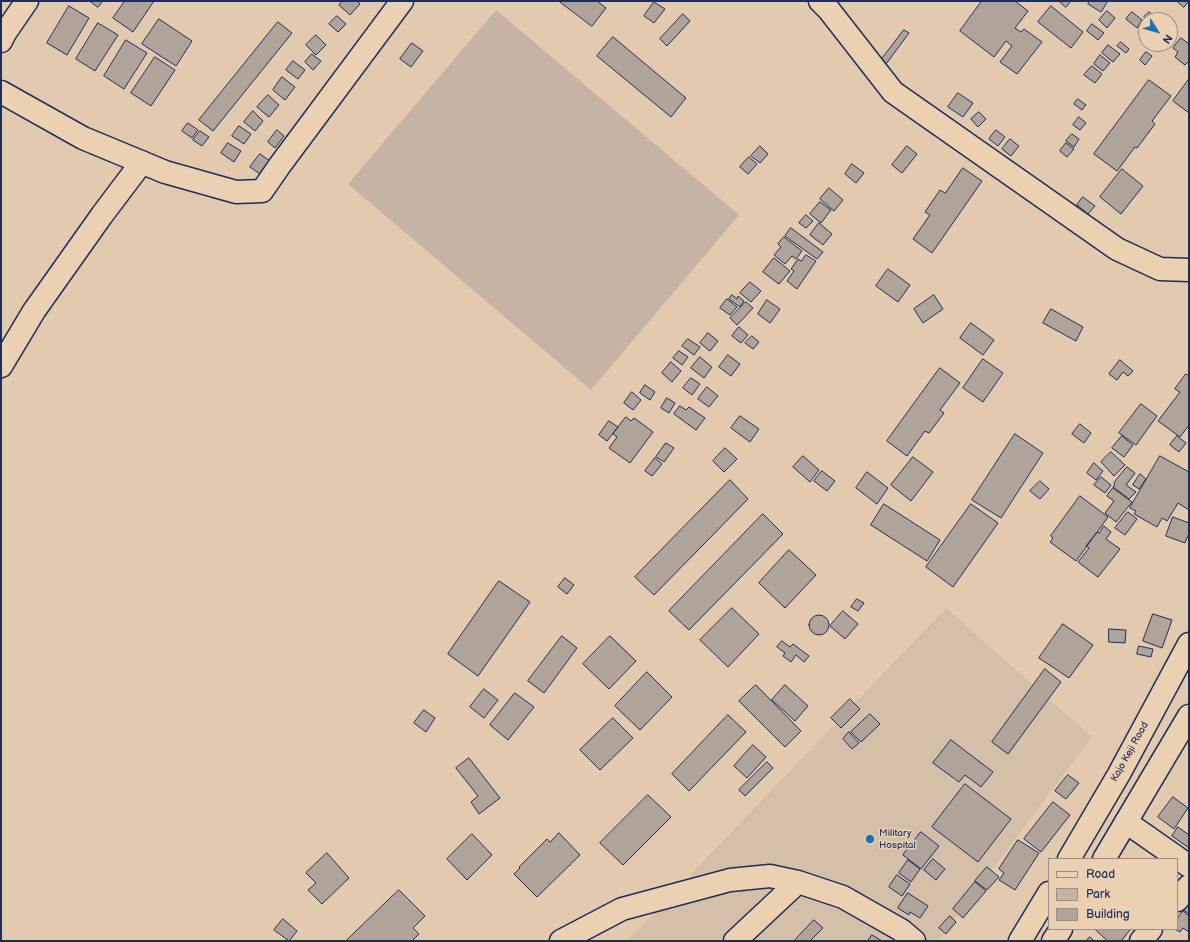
<!DOCTYPE html>
<style>
body{margin:0}
#map{position:relative;width:1190px;height:942px;overflow:hidden;background:#e3caaf;font-family:"Balsamiq Sans",sans-serif}
canvas{display:block}
.frame{position:absolute;inset:0;border:2px solid #1b2f5e;pointer-events:none}
.legend{position:absolute;left:1048px;top:858px;width:130px;height:72px;box-sizing:border-box;background:#ebd0b2;border:1px solid #989090;margin:0;padding:5px 7px;list-style:none;font-size:12px;color:#1b2f5e}
.legend li{display:flex;align-items:center;gap:8px;height:20px}
.legend b{width:20px;border:1px solid #989090}
.north{position:absolute;left:1138px;top:12px;width:40px;height:40px;box-sizing:border-box;background:#ebd0b2;border:1px solid #989090;border-radius:50%;rotate:127deg;font-size:11px;font-weight:700;line-height:16px;text-align:center;color:#1b2f5e}
.north::after{content:'';display:block;margin:auto;width:14px;height:18px;background:#1f6fb2;clip-path:polygon(50% 0,100% 100%,50% 72%,0 100%)}
</style>
<div id="map">
<canvas width="1190" height="942"></canvas>
<div class="frame"></div>
<ul class="legend">
<li><b style="height:5px;background:#ebd0b2"></b>Road</li>
<li><b style="height:11px;background:#c5b3a3"></b>Park</li>
<li><b style="height:11px;background:#b0a49a"></b>Building</li>
</ul>
<div class="north">N</div>
</div>
<script>
const ctx = document.querySelector('canvas').getContext('2d');
ctx.lineJoin = 'round';
function fill(path, color) { ctx.fillStyle = color; ctx.fill(path, 'evenodd'); }
function trace(path, color, width, dash) { ctx.strokeStyle = color; ctx.lineWidth = width; ctx.lineCap = dash ? 'butt' : 'round'; ctx.setLineDash(dash || []); ctx.stroke(path); }
function drawText(font, color, halo, rows, align = 'center') {
  ctx.font = font + ' "Balsamiq Sans",sans-serif'; ctx.lineWidth = 3; ctx.setLineDash([]); ctx.textBaseline = 'middle'; ctx.strokeStyle = halo; ctx.fillStyle = color; for (const [text, x, y, turn = 0] of rows) {
    ctx.save(); ctx.translate(x, y); ctx.rotate((+turn || 0) * Math.PI / 180); ctx.textAlign = isNaN(turn) ? turn : align; if (halo) ctx.strokeText(text, 0, 0); ctx.fillText(text, 0, 0); ctx.restore();
  }
}
fill(new Path2D(`
 M946,608L1092,737L938,941H627Z`), '#d4bfa9');
fill(new Path2D(`
 M496,10L739,215L591,390L348,184Z`), '#c5b3a3');
const building = new Path2D(`
 M90,1H103L98,7Z
 M125,1H154L133,32L113,18Z
 M343,1H357L360,4L350,15L339,5Z
 M559,1H597L606,8L592,26Z
 M982,1H1015L1028,11L1015,28L1021,32L1024,29L1042,42L1017,74L1000,62L1012,46L1006,41L994,57L960,31Z
 M1059,1H1071L1066,7Z
 M1090,1H1108L1101,12L1088,4Z
 M1177,1H1189L1184,7Z
 M654,2L665,9L654,23L644,16Z
 M69,6L89,18L67,55L47,43Z
 M1051,6L1083,32L1071,48L1038,22Z
 M1107,11L1115,18L1107,28L1099,20Z
 M1132,12L1142,20L1137,28L1126,19Z
 M1149,12L1156,18L1154,20H1148L1144,17Z
 M683,14L690,21L667,46L660,39Z
 M337,16L346,24L338,32L329,24Z
 M159,19L192,41L176,66L142,44Z
 M278,22L292,33L213,131L199,120Z
 M98,23L118,35L95,71L76,59Z
 M1092,24L1104,33L1098,40L1087,31Z
 M904,30L909,33L886,64L881,60Z
 M316,35L326,45L316,55L306,45Z
 M613,37L686,98L671,117L597,56Z
 M1181,38L1189,44V61L1185,65L1175,57L1178,52L1173,48Z
 M126,40L147,53L124,89L104,76Z
 M1121,42L1129,49L1126,53L1117,46Z
 M412,43L423,51L411,67L400,59Z
 M1108,45L1120,54L1113,62L1102,53Z
 M1146,52L1152,56L1145,65L1140,60Z
 M312,54L321,61L313,70L305,62Z
 M1100,55L1110,63L1103,71L1094,64Z
 M155,57L175,70L151,106L131,93Z
 M293,61L305,70L298,79L286,70Z
 M1092,66L1102,74L1095,83L1084,75Z
 M282,77L295,87L285,100L273,90Z
 M1189,79V113L1173,101Z
 M1149,80L1171,96L1152,121L1155,124L1137,148L1135,147L1117,171L1094,154Z
 M958,93L973,103L963,117L948,107Z
 M268,95L279,105L269,117L257,107Z
 M1078,99L1086,105L1082,110L1074,104Z
 M253,111L263,121L255,131L244,122Z
 M979,112L986,119L978,127L971,119Z
 M1079,117L1086,123L1080,130L1073,125Z
 M188,123L198,130L192,138L182,131Z
 M239,126L251,134L244,144L232,136Z
 M277,130L284,136L275,148L268,142Z
 M996,130L1005,137L998,146L989,139Z
 M200,131L209,137L202,146L193,140Z
 M1072,134L1079,139L1074,147L1066,141Z
 M1010,139L1019,146L1011,156L1002,149Z
 M228,143L241,151L234,162L221,153Z
 M1066,143L1074,149L1067,157L1060,151Z
 M760,146L768,154L760,163L751,156Z
 M907,146L917,154L902,173L892,165Z
 M260,154L270,161L260,174L250,167Z
 M749,157L757,164L748,174L740,167Z
 M852,164L864,173L856,183L845,174Z
 M963,168L982,181L932,253L913,239L930,215L925,212L940,190L945,193Z
 M1122,169L1143,186L1121,214L1100,197Z
 M829,188L843,200L834,211L820,199Z
 M1083,197L1095,206L1088,214L1077,205Z
 M820,202L831,210L821,223L810,214Z
 M806,215L813,221L806,228L799,223Z
 M819,223L832,234L823,245L810,235Z
 M791,228L823,252L817,259L785,236Z
 M784,237L802,251L796,259L792,256L785,264L774,255L781,247L778,244Z
 M806,255L816,261L797,289L787,281L794,271L791,269L798,259L801,261Z
 M774,258L790,271L779,284L763,272Z
 M888,269L910,285L898,302L876,286Z
 M750,282L761,291L751,302L740,293Z
 M732,295L737,299L738,296L744,301L740,307L729,299Z
 M934,295L943,309L923,323L914,309Z
 M727,299L737,307L730,315L720,308Z
 M767,300L780,309L770,323L758,314Z
 M746,302L753,308L737,325L730,318Z
 M1051,309L1083,327L1076,341L1043,323Z
 M971,323L994,340L983,355L960,338Z
 M739,327L748,335L741,343L732,336Z
 M708,333L718,341L710,351L700,343Z
 M752,336L759,342L753,349L745,343Z
 M688,339L700,347L694,355L682,346Z
 M679,351L688,357L682,365L673,358Z
 M728,355L740,364L731,376L719,367Z
 M700,357L712,367L704,378L691,368Z
 M983,359L1003,373L983,402L963,388Z
 M1120,360L1133,371L1128,376L1123,372L1117,380L1109,374Z
 M671,362L681,371L672,382L662,373Z
 M940,368L960,383L940,410L944,413L929,433L925,431L907,456L887,441Z
 M1186,374L1189,376V425L1180,437L1158,421L1180,392L1175,389Z
 M691,378L700,384L692,395L683,388Z
 M645,385L655,392L650,400L640,393Z
 M707,387L718,396L709,407L698,399Z
 M632,392L641,400L633,410L624,403Z
 M667,398L675,403L669,413L661,408Z
 M1141,404L1157,416L1136,445L1119,433Z
 M680,406L686,410L689,407L705,418L696,430L674,414Z
 M740,416L759,429L750,442L731,428Z
 M626,417L631,421L634,418L653,432L630,463L609,448L617,437L613,434Z
 M609,421L618,427L607,441L599,435Z
 M1080,424L1091,433L1084,443L1072,434Z
 M1015,434L1043,453L1001,518L972,500Z
 M1122,436L1133,445L1124,457L1112,448Z
 M1177,436L1186,443L1179,452L1170,445Z
 M666,443L674,448L664,462L656,457Z
 M725,448L737,459L724,472L713,461Z
 M1111,452L1125,465L1114,476L1101,462Z
 M803,456L819,470L810,482L793,467Z
 M1160,456L1189,472V510L1178,503L1167,521L1162,518L1157,527L1134,514L1136,511L1130,508Z
 M913,457L933,472L911,501L891,485Z
 M655,458L662,464L652,476L645,471Z
 M1094,463L1103,471L1096,480L1087,473Z
 M1127,467L1135,473L1126,485L1136,492L1129,499L1113,487L1115,484L1114,483Z
 M822,471L835,481L827,491L814,481Z
 M867,472L888,488L877,504L856,488Z
 M1140,474L1146,479L1139,489L1133,485Z
 M1101,477L1111,485L1105,493L1094,485Z
 M730,480L748,499L654,595L635,577Z
 M1040,481L1049,489L1040,499L1030,491Z
 M1113,488L1132,502L1116,522L1105,513L1114,501L1107,496Z
 M1080,496L1108,517L1076,561L1050,542L1053,538L1051,536Z
 M884,504L940,540L927,561L871,525Z
 M971,504L998,523L953,587L926,567Z
 M1128,512L1137,519L1125,535L1115,528Z
 M763,514L783,534L689,630L669,611Z
 M1173,517L1189,523V533L1185,543L1166,536Z
 M1104,526L1111,532L1106,539L1120,549L1098,577L1078,562L1089,548L1086,546L1097,532L1099,533Z
 M789,550L816,575L785,608L759,583Z
 M565,578L574,585L567,594L558,587Z
 M499,581L530,602L478,676L448,654Z
 M857,599L864,603L858,611L851,607Z
 M732,608L759,634L728,667L700,640Z
 M843,611L858,624L845,639L830,626Z
 M1153,614L1172,620L1162,648L1143,641Z
 M809 625a10 10 0 1 1 20 0a10 10 0 1 1-20 0Z
 M1063,624L1093,645L1069,678L1039,658Z
 M1109,629L1126,630L1125,643L1109,642Z
 M562,636L577,648L544,693L528,681Z
 M610,636L636,661L609,689L583,664Z
 M782,641L790,647L793,644L809,656L804,662L796,655L791,662L783,656L785,653L777,647Z
 M1139,646L1153,649L1151,657L1137,654Z
 M1045,669L1061,682L1008,754L992,742Z
 M647,672L672,697L640,730L615,706Z
 M756,685L801,731L785,747L739,701Z
 M785,685L808,706L795,721L772,700Z
 M484,689L498,700L484,718L470,707Z
 M515,693L534,707L508,740L490,725Z
 M850,699L860,709L841,728L831,718Z
 M424,710L435,718L426,732L414,723Z
 M870,714L880,724L861,742L851,732Z
 M728,715L746,732L689,791L672,774Z
 M613,718L633,738L600,770L580,750Z
 M849,732L859,743L852,749L843,739Z
 M951,740L993,772L981,787L965,775L959,782L933,763Z
 M753,745L766,757L747,778L734,766Z
 M469,758L500,798L479,814L471,802L478,796L456,768Z
 M767,762L773,768L745,796L739,790Z
 M1068,775L1079,783L1066,799L1055,791Z
 M965,784L1011,819L978,862L932,827Z
 M648,795L671,817L623,865L600,843Z
 M1173,797L1188,808L1174,829L1158,817Z
 M1053,802L1070,815L1041,852L1024,839Z
 M1178,827L1189,835V848L1172,836Z
 M921,832L939,846L921,869L903,855Z
 M559,833L580,855L537,897L514,874L520,868L519,867L547,839L550,842Z
 M472,834L492,855L467,880L447,859Z
 M1018,840L1039,853L1015,890L999,880L1004,873L999,869Z
 M327,853L349,878L322,904L308,890L316,883L306,873Z
 M933,859L945,869L936,880L924,870Z
 M908,860L920,869L911,882L899,873Z
 M987,867L999,877L987,890L975,881Z
 M897,875L910,884L902,896L889,887Z
 M975,882L986,891L963,918L953,909Z
 M399,890L425,916L413,928L419,934L412,941H346Z
 M908,893L928,906L920,918L910,912L909,915L898,908Z
 M1189,900V914L1182,909Z
 M1183,911L1189,916V932L1183,928L1180,932L1175,929H1177V919Z
 M950,916L956,922L946,934L939,928Z
 M283,919L297,931L289,941L274,930Z
 M814,920L823,928L810,941H794Z
 M1095,929H1128L1130,930L1121,941H1108Z
 M872,935L882,941H868Z
 M1090,937L1094,941H1086Z`);
fill(building, '#b0a49a');
trace(building, '#1b2f5e', 1);
const minor = new Path2D(`
 M820,1L829,10L893,92L1117,249L1160,269L1189,270
 M1,41L5,33L27,1
 M1,92L83,138L165,172L236,192L262,191L280,165L402,1
 M1,366L34,311L102,215L142,162
 M1126,822L1189,866
 M1177,900L1189,886
 M561,941L622,909L730,880L770,876L798,882L843,897L901,930L914,941
 M735,941L798,882
 M1141,941L1151,929`);
const major = new Path2D(`
 M1069,859L1119,774L1189,644
 M1104,859L1189,716
 M1020,941L1049,893
 M1053,941L1061,929`);
trace(minor, '#1b2f5e', 25);
trace(major, '#1b2f5e', 25);
trace(minor, '#ebd0b2', 22);
trace(major, '#ebd0b2', 22);
for (const [x, y, r, color] of [
 [870,839,5,"#1f6fb2"]
]) { const dot = new Path2D(); dot.arc(x, y, r, 0, 2 * Math.PI); ctx.fillStyle = color; ctx.fill(dot); trace(dot, '#ebd0b2', 1.5); }
drawText('10px', '#1b2f5e', '#ebd0b2', [
 ["Kajo Keji Road",1130,752,-61]
]);
drawText('10px', '#1b2f5e', '#ebd0b2', [
 ["Military",879,833],
 ["Hospital",879,845]
], 'left');
</script>
